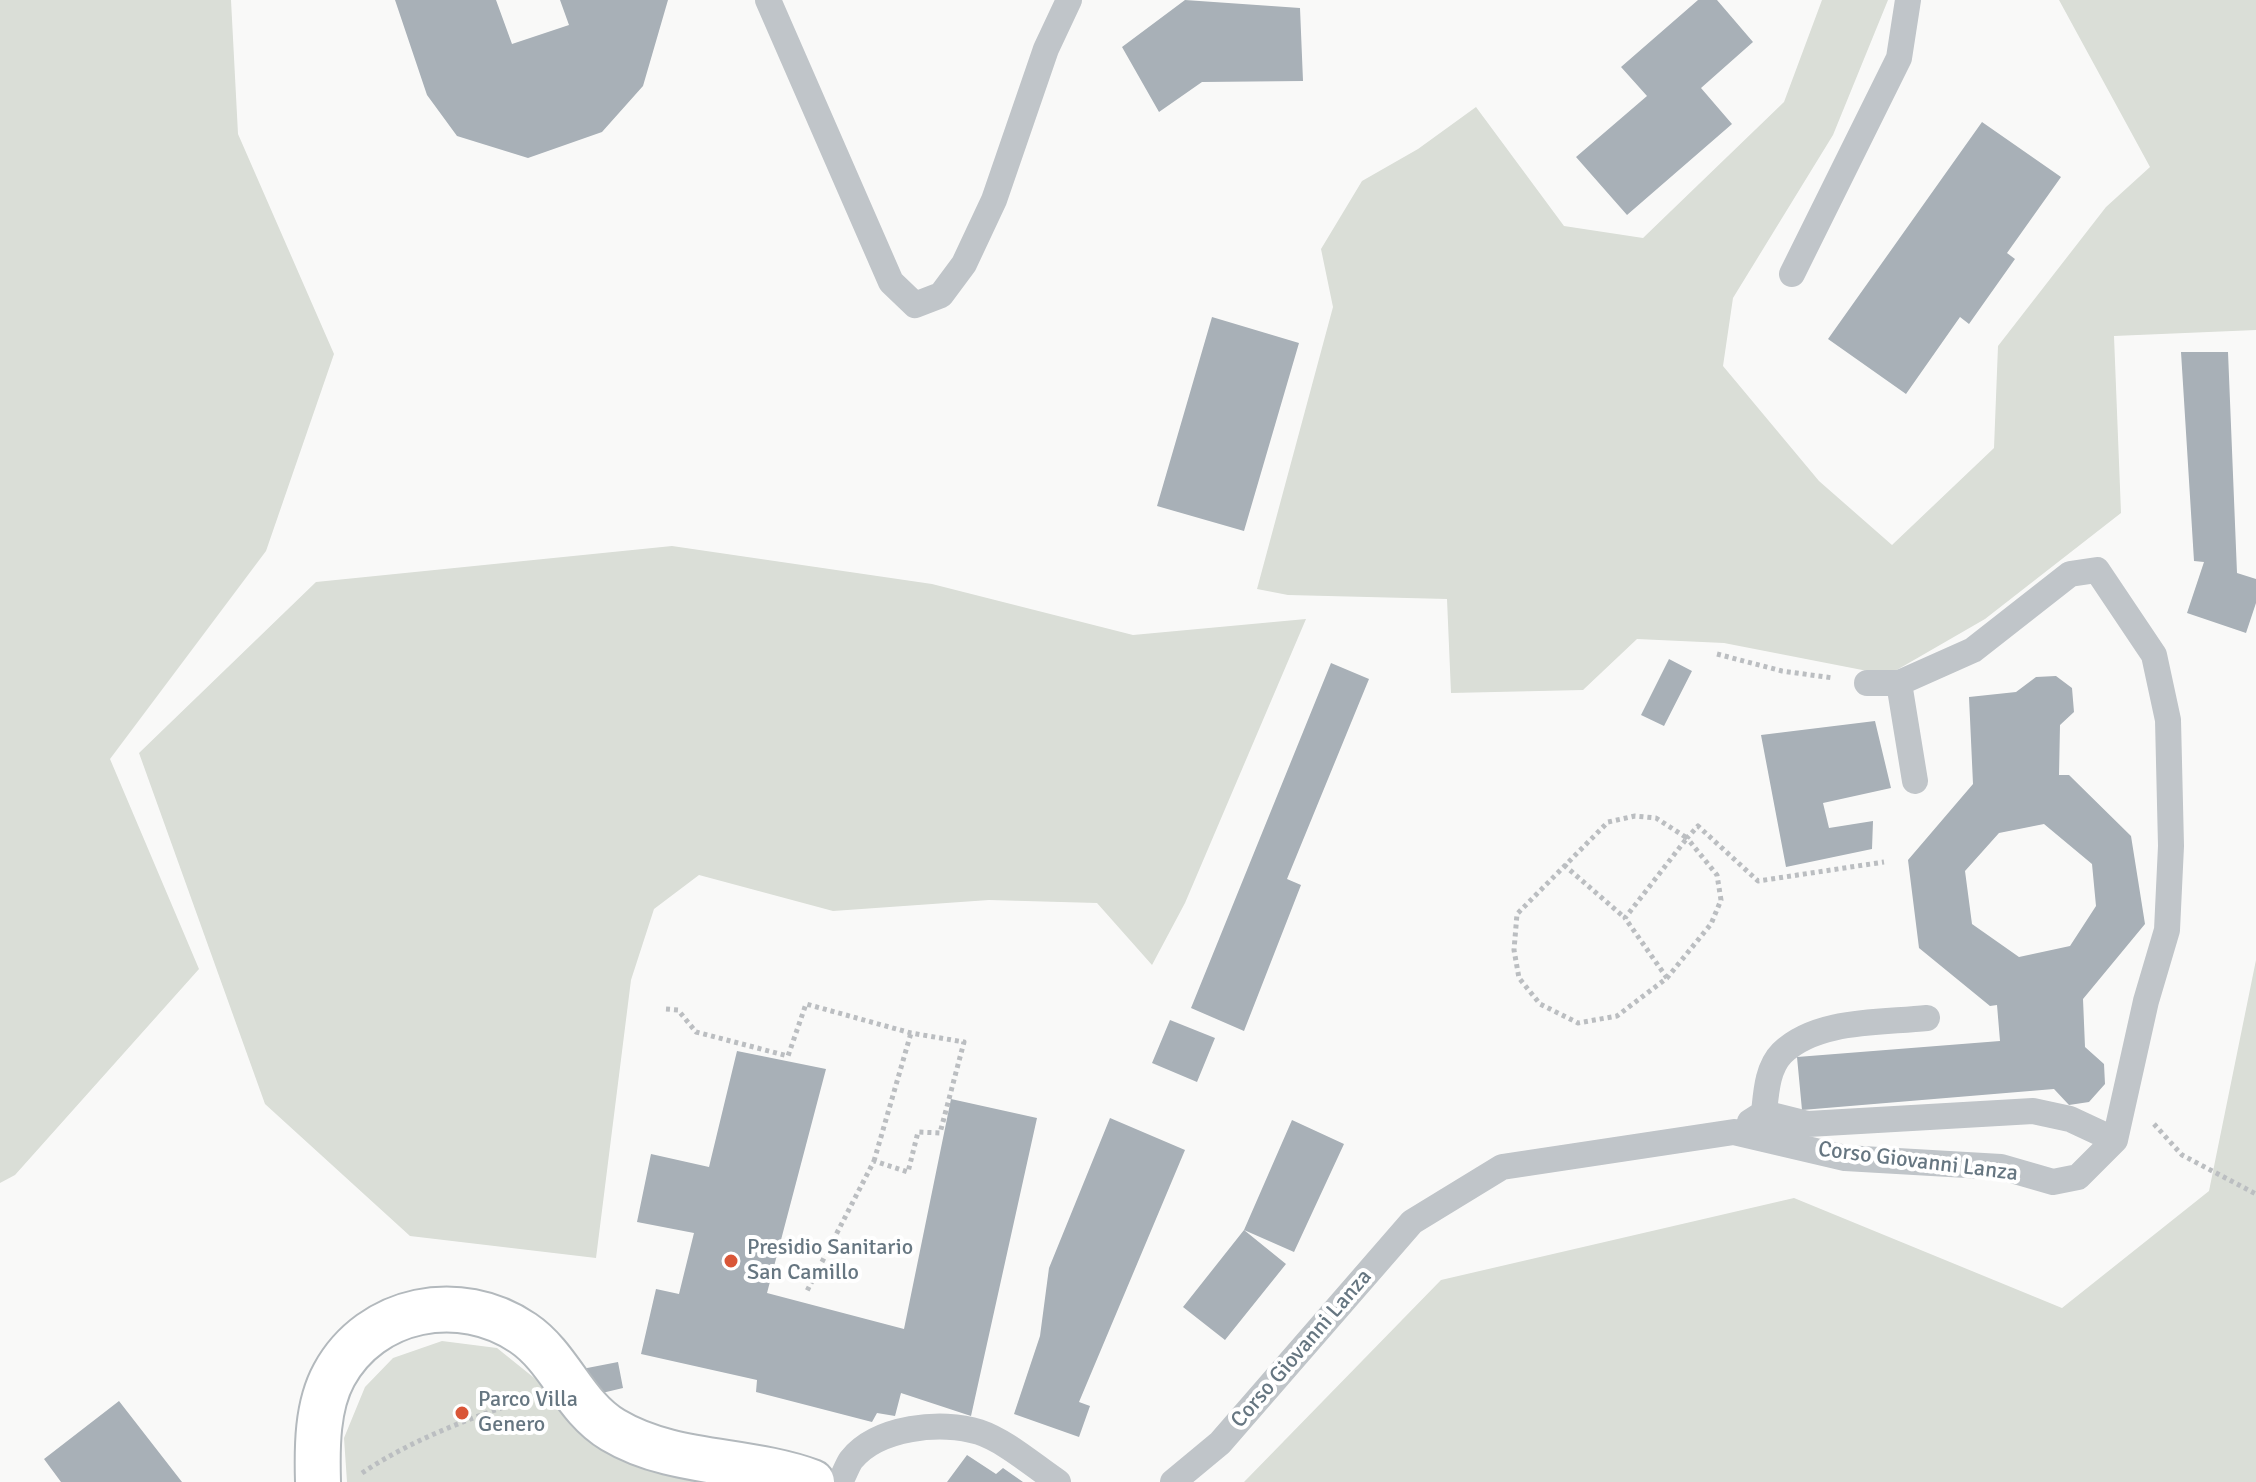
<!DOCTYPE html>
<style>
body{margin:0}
canvas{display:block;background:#f9f9f8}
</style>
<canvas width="2256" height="1482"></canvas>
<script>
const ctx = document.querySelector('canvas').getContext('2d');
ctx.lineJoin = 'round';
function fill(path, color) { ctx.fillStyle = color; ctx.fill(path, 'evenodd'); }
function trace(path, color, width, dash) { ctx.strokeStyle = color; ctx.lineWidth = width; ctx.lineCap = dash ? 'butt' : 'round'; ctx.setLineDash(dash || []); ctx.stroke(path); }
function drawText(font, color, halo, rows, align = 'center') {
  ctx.font = font + ' Signika,sans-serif'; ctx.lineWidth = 8; ctx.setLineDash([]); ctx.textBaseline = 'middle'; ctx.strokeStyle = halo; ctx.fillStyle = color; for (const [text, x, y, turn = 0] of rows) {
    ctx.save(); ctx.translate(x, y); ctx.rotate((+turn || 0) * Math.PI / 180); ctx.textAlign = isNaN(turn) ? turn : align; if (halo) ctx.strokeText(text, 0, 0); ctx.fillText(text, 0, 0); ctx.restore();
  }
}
fill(new Path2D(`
 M0,0H231L238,134L334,354L266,551L110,759L199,969L15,1175L0,1183Z
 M1822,0H1888L1833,135L1733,298L1723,366L1819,481L1892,545L1994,448L1998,346L2106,207L2150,167L2059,0H2256V330L2114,336L2121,513L1985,619L1888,675L1724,643L1637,639L1583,690L1451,693L1447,599L1288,595L1257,589L1333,307L1321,249L1362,181L1418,149L1476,107L1564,226L1643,238L1784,102Z
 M672,546L932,584L1133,635L1306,619L1185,903L1152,965L1097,903L989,900L833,911L699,875L654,909L631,980L596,1258L410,1236L265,1104L139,753L316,582Z
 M2256,960V1482H1244L1441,1280L1794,1198L2062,1308L2209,1191Z
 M442,1341L497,1348L543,1385L748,1482H347L344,1438L365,1387L393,1358Z`), '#daded7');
fill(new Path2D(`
 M395,0H496L512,44L569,25L560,0H668L643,86L602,132L528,158L457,136L427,95Z
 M1185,0L1300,8L1303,81L1202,82L1159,112L1122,47Z
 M1698,0H1717L1753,42L1701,88L1732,124L1627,215L1576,157L1647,96L1621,67Z
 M1982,122L2061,177L2007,253L2015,259L1969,324L1960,317L1906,394L1828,339Z
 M1212,317L1299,343L1244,531L1157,506Z
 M2181,352H2228L2237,573L2256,579V603L2246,633L2187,613L2204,562L2194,561Z
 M1669,659L1692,671L1664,726L1641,715Z
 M1331,663L1369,679L1287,879L1301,885L1244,1031L1191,1008Z
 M2056,676L2072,688L2074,712L2060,725L2059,775H2069L2131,836L2145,924L2083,999L2085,1047L2104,1064L2105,1084L2089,1102L2069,1105L2054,1089L1802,1110L1797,1057L2000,1041L1997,1005L1990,1006L1919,948L1908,860L1973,784L1969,697L2016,692L2036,677ZM2044,824L2092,864L2096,906L2070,946L2019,957L1972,924L1965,871L1999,833Z
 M1875,721L1891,788L1823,803L1829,828L1873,821L1872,849L1786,867L1761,735Z
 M1170,1020L1215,1038L1197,1082L1152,1063Z
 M737,1051L826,1069L767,1293L904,1329L951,1099L1037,1118L971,1416L901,1393L895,1416L877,1413L872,1422L756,1392L757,1380L641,1354L656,1289L679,1294L694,1233L637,1222L651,1154L709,1167Z
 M1110,1118L1185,1150L1079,1402L1090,1406L1079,1437L1014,1414L1040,1336L1049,1268Z
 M1292,1120L1344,1144L1294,1252L1244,1230L1286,1264L1225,1340L1183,1307L1244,1230Z
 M618,1362L623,1388L602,1393L582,1369Z
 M119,1401L182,1482H61L44,1459Z
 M967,1455L996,1474L1003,1468L1023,1482H947Z`), '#a8b0b7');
const secondary = new Path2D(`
 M318,1482C317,1447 317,1406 334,1375C371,1307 460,1290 523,1333C560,1358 574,1407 613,1430C673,1466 748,1458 812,1482`);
trace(secondary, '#b3b9bd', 48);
trace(new Path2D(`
 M1717,654L1782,671L1833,678
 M1564,865L1625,918
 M1667,978L1625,918L1687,838L1656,818L1635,816L1608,822L1517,914L1514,950L1519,978L1540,1004L1578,1023L1617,1016L1667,978L1711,924L1721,900L1717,875L1687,838L1698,826L1758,881L1884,862
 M666,1009L678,1010L696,1032L788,1056L806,1004L911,1033L964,1042L940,1133L918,1132L908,1172L874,1161L807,1291
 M2154,1124L2182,1155L2256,1194
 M874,1161L911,1033
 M362,1473C411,1440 472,1417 528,1399`), '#bbbec1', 5, [4, 4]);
trace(new Path2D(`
 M768,0L891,282L915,305L941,295L964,264L994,200L1046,49L1069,0
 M1792,274L1899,58L1908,0
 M1899,683L1915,781
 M1764,1113L1808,1124L2033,1111L2070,1119L2115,1140
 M1750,1122L1764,1113C1766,1094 1767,1068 1782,1053C1817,1019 1881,1023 1927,1018
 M840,1482C844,1475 847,1466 851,1460C877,1427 942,1420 979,1432C1006,1441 1034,1466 1058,1482
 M1173,1482L1220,1443L1412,1222L1502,1167L1734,1132L1845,1158L2001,1167L2053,1182L2078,1177L2115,1140L2146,1001L2167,930L2171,846L2168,720L2154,655L2097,570L2070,574L1973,650L1899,683H1867`), '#c0c5c9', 26);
trace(secondary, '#fff', 44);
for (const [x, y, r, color] of [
 [731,1261,8,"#d95638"],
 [462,1413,8,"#d95638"]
]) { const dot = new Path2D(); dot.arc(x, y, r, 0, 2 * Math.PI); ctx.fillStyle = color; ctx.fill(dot); trace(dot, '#fff', 3); }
drawText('22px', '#667681', '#fff', [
 ["Corso Giovanni Lanza",1918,1162,7],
 ["Corso Giovanni Lanza",1302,1349,-49]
]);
drawText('22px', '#667681', '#fff', [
 ["Presidio Sanitario",747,1248],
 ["San Camillo",747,1273],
 ["Parco Villa",478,1400],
 ["Genero",478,1425]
], 'left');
</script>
